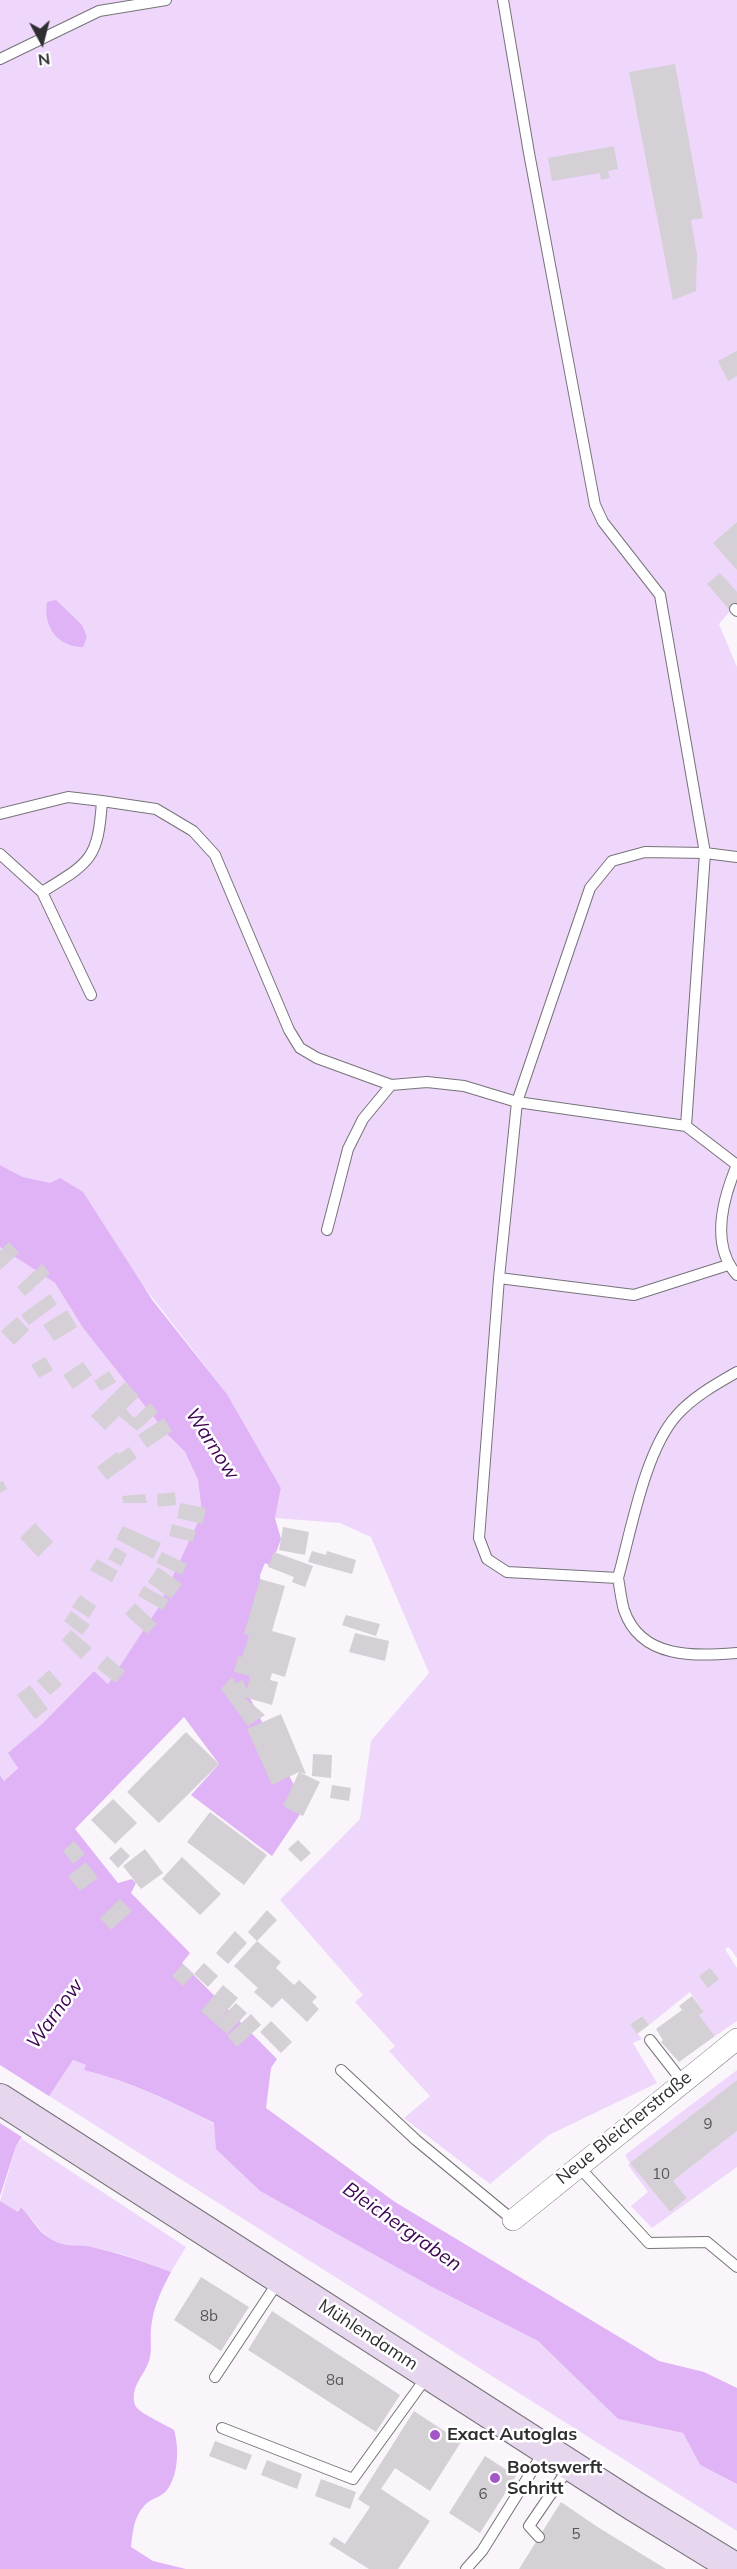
<!DOCTYPE html>
<meta charset="utf-8">
<style>
body{margin:0}
#map{position:relative;width:737px;height:2569px;overflow:hidden;background:#f9f5fb;font-family:Mulish,sans-serif}
canvas{display:block}
.north{position:absolute;left:12px;top:12px;width:60px;height:60px;-webkit-text-stroke:4px #fff;paint-order:stroke;rotate:173deg;font-size:16px;font-weight:700;line-height:24px;text-align:center;color:#2f2e30}
.north::after{content:'';display:block;margin:auto;width:21px;height:27px;background:#2f2e30;clip-path:polygon(50% 0,100% 100%,50% 72%,0 100%)}
</style>
<div id="map">
<canvas width="737" height="2569"></canvas>
<div class="north">N</div>
</div>
<script>
const ctx = document.querySelector('canvas').getContext('2d');
ctx.lineJoin = 'round';
function fill(path, color) { ctx.fillStyle = color; ctx.fill(path, 'evenodd'); }
function trace(path, color, width, dash) { ctx.strokeStyle = color; ctx.lineWidth = width; ctx.lineCap = dash ? 'butt' : 'round'; ctx.setLineDash(dash || []); ctx.stroke(path); }
function drawText(font, color, halo, rows, align = 'center') {
  ctx.font = font + ' Mulish,sans-serif'; ctx.lineWidth = 5; ctx.setLineDash([]); ctx.textBaseline = 'middle'; ctx.strokeStyle = halo; ctx.fillStyle = color; for (const [text, x, y, turn = 0] of rows) {
    ctx.save(); ctx.translate(x, y); ctx.rotate((+turn || 0) * Math.PI / 180); ctx.textAlign = isNaN(turn) ? turn : align; if (halo) ctx.strokeText(text, 0, 0); ctx.fillText(text, 0, 0); ctx.restore();
  }
}
fill(new Path2D(`
 M0,0H737V603L719,624L737,667V1958L729,1947L725,1949L737,1968V2021L715,2036L699,2015L704,2012L690,1992L649,2025L641,2016L630,2024L642,2039L633,2043L657,2083L549,2135L490,2184L404,2118L430,2096L389,2051L395,2046L355,2002L363,1995L280,1900L360,1819L371,1741L429,1673L371,1537L340,1523L275,1518L281,1488L227,1394L60,1178L50,1184L23,1177L0,1165Z
 M0,1247L55,1283L83,1328L167,1434L185,1452L198,1480L202,1513L158,1608L108,1684L94,1671L42,1724L9,1753L18,1767L4,1781L0,1775Z
 M73,2060L86,2065L85,2070C131,2083 172,2101 214,2124L217,2149L260,2191L432,2287L538,2341L618,2419L683,2433L700,2465L737,2484V2531L49,2096Z
 M737,2070V2080L631,2163L670,2212L687,2198L673,2181L737,2131V2167L652,2228L631,2206L648,2192L628,2165L630,2163L625,2155Z
 M22,2139L186,2247L171,2272C145,2262 118,2251 90,2247C82,2246 73,2249 66,2247C46,2242 35,2221 21,2207L18,2212L0,2201L16,2146Z`), '#efd7fc');
fill(new Path2D(`
 M56,600L82,625L87,637L83,647C57,647 43,626 47,602Z
 M0,1165L23,1177L50,1183L60,1178L83,1192L153,1301L227,1394L281,1488L275,1518L281,1539L271,1566L265,1563L260,1575L261,1601L250,1698L305,1807L272,1856L191,1795L219,1764L184,1717L75,1829L118,1883L132,1879L136,1883L131,1893L190,1953L182,1963L277,2059L271,2068L266,2108L395,2202L659,2361L704,2372L737,2388V2484L700,2465L683,2433L618,2419L538,2341L432,2287L260,2191L216,2149L214,2123C171,2101 131,2082 84,2070L86,2065L73,2060L16,2146L0,2196V1775L4,1781L18,1768L8,1753L42,1724L94,1671L108,1684L158,1608L202,1513L198,1480L185,1452L167,1434L83,1328L55,1283L0,1247Z
 M0,2201L18,2212L21,2207C28,2214 39,2231 45,2235C65,2250 71,2243 92,2247C119,2253 145,2262 171,2272C161,2291 153,2307 151,2329C150,2338 152,2348 150,2357C147,2374 129,2385 135,2405C138,2413 165,2424 174,2430C179,2447 179,2474 167,2490C163,2496 153,2498 147,2503C134,2515 133,2530 131,2547L153,2561L186,2569H0Z`), '#dfb3f5');
fill(new Path2D(`
 M0,2065L52,2098L25,2139L0,2123Z`), '#f9f5fb');
fill(new Path2D(`
 M675,64L703,218L691,220L697,255L696,291L673,300L629,72Z
 M614,146L618,169L608,171L610,178L601,180L600,173L552,181L548,158Z
 M737,351V376L728,381L718,361Z
 M737,522V570L713,543Z
 M720,573L737,592V603L729,609L707,584Z
 M9,1242L19,1253L0,1270V1251Z
 M42,1264L50,1273L25,1296L17,1287Z
 M50,1294L57,1304L29,1325L21,1315Z
 M67,1310L77,1327L54,1341L43,1325Z
 M17,1317L29,1330L14,1345L1,1331Z
 M45,1357L53,1370L39,1378L31,1365Z
 M83,1362L92,1375L73,1389L63,1375Z
 M109,1371L116,1382L101,1391L94,1381Z
 M125,1382L139,1396L126,1409L134,1418L150,1403L158,1412L137,1431L119,1416L105,1430L91,1416Z
 M164,1418L172,1431L147,1448L138,1435Z
 M129,1447L137,1458L107,1480L97,1467L117,1452L119,1454Z
 M3,1481L7,1489L0,1493V1482Z
 M175,1492L176,1505L158,1507L157,1494Z
 M145,1494L147,1503H123L122,1496Z
 M180,1503L206,1508L203,1524L177,1518Z
 M35,1523L53,1542L38,1557L20,1538Z
 M172,1524L196,1531L193,1542L169,1536Z
 M123,1526L161,1543L153,1559L116,1539Z
 M283,1527L309,1532L305,1555L279,1550Z
 M115,1547L127,1554L121,1566L108,1559Z
 M312,1551L326,1555L327,1551L356,1560L352,1574L308,1562Z
 M162,1552L187,1564L182,1575L156,1563Z
 M274,1552L313,1566L305,1587L292,1582L294,1577L268,1567Z
 M97,1559L118,1571L112,1582L90,1570Z
 M158,1567L182,1584L171,1599L148,1582Z
 M260,1579L285,1586L272,1631L296,1638L285,1677L272,1673L270,1680L278,1682L272,1705L244,1697L265,1715L248,1726L221,1689L232,1677L236,1683L243,1680L247,1689L250,1676L234,1672L238,1656L242,1657L249,1635L244,1634Z
 M144,1586L169,1600L163,1610L138,1596Z
 M80,1595L96,1606L89,1618L72,1607Z
 M135,1603L157,1624L147,1634L125,1614Z
 M71,1611L90,1625L82,1635L64,1621Z
 M346,1615L380,1624L376,1636L342,1625Z
 M71,1630L92,1648L81,1659L62,1640Z
 M355,1633L389,1641L385,1661L349,1652Z
 M107,1656L125,1671L116,1683L97,1668Z
 M49,1670L62,1685L50,1695L37,1681Z
 M30,1685L48,1709L35,1719L17,1695Z
 M281,1714L306,1774L299,1772L320,1782L303,1816L283,1806L299,1772L272,1785L247,1729Z
 M186,1732L219,1764L159,1823L127,1792Z
 M313,1754L332,1755L331,1778L312,1776Z
 M332,1785L351,1788L349,1801L330,1798Z
 M113,1799L137,1823L115,1844L91,1820Z
 M210,1812L267,1855L244,1885L187,1842Z
 M298,1840L311,1853L301,1862L288,1849Z
 M74,1841L85,1854L73,1864L63,1851Z
 M121,1847L130,1856L118,1868L109,1858Z
 M145,1849L163,1873L141,1889L123,1866Z
 M182,1857L221,1894L200,1915L162,1879Z
 M86,1862L98,1878L80,1891L68,1876Z
 M120,1899L132,1911L111,1930L100,1918Z
 M267,1910L277,1920L257,1941L248,1932Z
 M235,1931L247,1943L228,1964L216,1953Z
 M257,1941L281,1962L276,1968L294,1985L299,1980L317,1997L312,2002L319,2009L307,2022L282,1998L272,2008L254,1992L258,1988L234,1966Z
 M204,1963L218,1976L208,1987L194,1974L183,1986L172,1976L183,1964L194,1974Z
 M710,1968L719,1979L708,1988L699,1976Z
 M223,1985L238,1998L217,2022L236,2003L247,2013L227,2034L201,2011Z
 M692,1996L704,2012L699,2015L715,2036L679,2062L661,2042L663,2040L656,2029L682,2010L679,2006Z
 M251,2014L261,2025L237,2047L227,2036Z
 M642,2016L649,2025L637,2034L630,2024Z
 M271,2021L292,2042L281,2053L260,2032Z
 M737,2080V2131L673,2181L687,2198L670,2212L630,2163Z
 M201,2277L249,2307L221,2351L174,2320Z
 M272,2311L400,2395L376,2432L248,2350Z
 M414,2411L461,2442L430,2491L395,2468L381,2489L430,2521L398,2569H369L329,2544L334,2537L345,2544L370,2507L358,2499Z
 M215,2441L252,2455L246,2470L209,2456Z
 M485,2456L516,2476L480,2533L449,2513Z
 M267,2460L302,2474L297,2489L261,2475Z
 M321,2479L356,2492L350,2509L315,2496Z
 M561,2502L596,2526L666,2569H519Z`), '#d4d0d6');
const lane = new Path2D(`
 M503,0L529,153L595,505L603,522L660,595L705,853L645,852L612,861L590,888L517,1102L499,1278L479,1538L487,1559L507,1572L618,1578C631,1531 645,1450 677,1415C693,1397 716,1384 737,1372
 M0,59L99,11L166,0
 M735,609L737,611
 M0,814L68,797L102,801
 M0,854L42,892C91,862 98,859 102,801L156,809L193,831L215,855L289,1030L300,1048L317,1058L391,1085
 M42,892L91,995
 M686,1126L705,853L737,857
 M737,1165C723,1198 710,1245 737,1275
 M327,1230L348,1149L363,1119L391,1085L427,1082L464,1086L517,1102L686,1126L737,1165
 M499,1278L634,1295L728,1265
 M618,1578C620,1588 621,1600 624,1610C641,1660 696,1656 737,1653
 M650,2040L682,2081
 M341,2070L416,2140L513,2220
 M579,2167L649,2243L707,2242L737,2267
 M215,2377L280,2279
 M222,2428L353,2479L428,2375
 M539,2537L529,2526L570,2466
 M466,2569L482,2551L545,2450`);
const street = new Path2D(`
 M513,2220L737,2039`);
const secondary = new Path2D(`
 M0,2099L634,2506L737,2569`);
trace(lane, '#767378', 12);
trace(street, '#767378', 22);
trace(secondary, '#767378', 32);
trace(lane, '#fff', 10);
trace(street, '#fff', 21);
trace(secondary, '#e6d7ee', 30);
for (const [x, y, r, color] of [
 [435,2435,6,"#a356c7"],
 [495,2478,6,"#a356c7"]
]) { const dot = new Path2D(); dot.arc(x, y, r, 0, 2 * Math.PI); ctx.fillStyle = color; ctx.fill(dot); trace(dot, '#fff', 2); }
drawText('15px', '#58565a', null, [
 ["9",708,2124],
 ["10",661,2174],
 ["8b",209,2316],
 ["8a",335,2380],
 ["6",483,2494],
 ["5",576,2534]
]);
drawText('18px', '#2f2e30', '#fff', [
 ["Neue Bleicherstraße",624,2128,-39],
 ["Mühlendamm",368,2335,33]
]);
drawText('bold 18px', '#2f2e30', '#fff', [
 ["Exact Autoglas",447,2435],
 ["Bootswerft",507,2468],
 ["Schritt",507,2489]
], 'left');
drawText('italic 20px', '#3f0555', '#fff', [
 ["Warnow",212,1444,57],
 ["Warnow",55,2014,-54],
 ["Bleichergraben",402,2227,35]
]);
</script>
